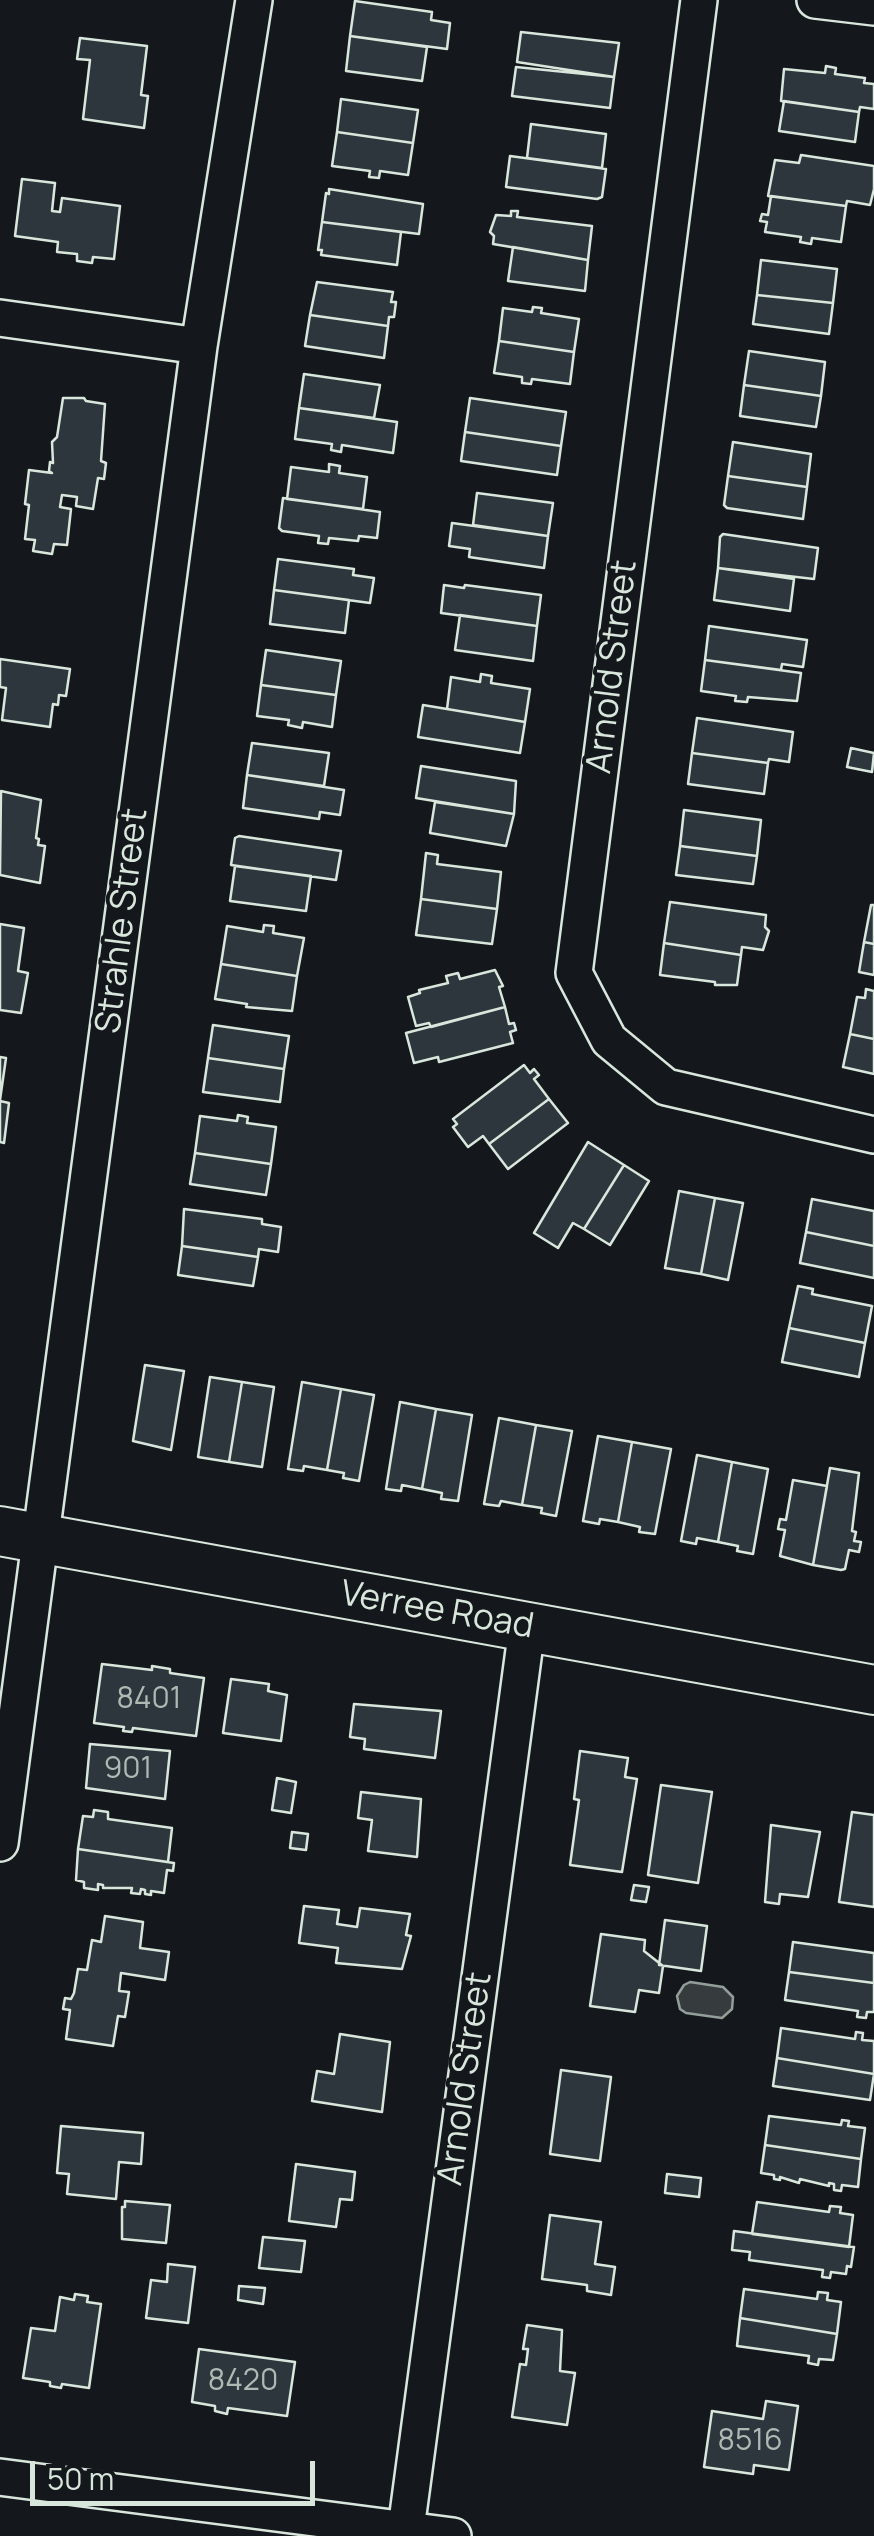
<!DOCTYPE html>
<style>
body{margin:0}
#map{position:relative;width:874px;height:2536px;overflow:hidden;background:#14181c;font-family:Manrope,sans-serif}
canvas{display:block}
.scale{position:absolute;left:30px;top:2461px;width:285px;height:45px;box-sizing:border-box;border:5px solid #d8e6dc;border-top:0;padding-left:12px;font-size:30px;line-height:35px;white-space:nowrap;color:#d8e6dc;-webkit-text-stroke:8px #14181c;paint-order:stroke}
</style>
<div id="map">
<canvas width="874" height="2536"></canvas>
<div class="scale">50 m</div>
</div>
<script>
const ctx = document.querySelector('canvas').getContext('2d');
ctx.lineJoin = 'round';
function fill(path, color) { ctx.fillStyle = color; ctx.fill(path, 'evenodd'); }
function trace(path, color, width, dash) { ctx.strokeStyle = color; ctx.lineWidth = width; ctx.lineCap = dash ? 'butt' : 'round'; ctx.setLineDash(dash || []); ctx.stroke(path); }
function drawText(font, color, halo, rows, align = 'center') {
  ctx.font = font + ' Manrope,sans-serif'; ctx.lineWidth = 8; ctx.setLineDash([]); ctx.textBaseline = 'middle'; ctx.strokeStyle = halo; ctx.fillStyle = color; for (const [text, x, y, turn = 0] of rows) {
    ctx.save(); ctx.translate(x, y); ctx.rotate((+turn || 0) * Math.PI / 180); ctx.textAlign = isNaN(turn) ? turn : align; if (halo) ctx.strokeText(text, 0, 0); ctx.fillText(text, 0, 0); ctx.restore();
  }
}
const water = new Path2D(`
 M690,1982L723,1987L733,1997L732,2009L722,2018L686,2013L680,2009L677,1996L684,1985Z`);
fill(water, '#363b3e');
trace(water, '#939e99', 2.5);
const building = new Path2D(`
 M355,1L432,12L431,20L450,23L447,49L350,36Z
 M521,32L619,43L614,77L517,62Z
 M350,36L427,47L422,81L346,71Z
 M80,38L147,46L141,95L148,96L144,128L83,119L90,60L77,59Z
 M826,66L836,68L835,74L865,78L864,83L874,84V109L860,107L859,112L781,101L784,69L825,73Z
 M516,67L614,77L610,108L512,96Z
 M341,99L418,110L413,143L337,132Z
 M784,101L859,112L855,142L779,131Z
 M531,124L606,134L602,168L527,158Z
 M337,132L413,143L408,175L380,171L379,178L369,177L370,171L332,166Z
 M801,155L874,166V189L870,205L847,201L846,206L768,196L775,160L799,163Z
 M510,156L606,169L602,197L597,199L506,187Z
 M22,179L55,183L52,211L60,212L62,198L120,206L114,259L93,257L92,263L77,261V254L57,252L58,242L15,236Z
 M329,189L423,204L419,234L322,222L326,193L329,194Z
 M771,196L846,206L841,242L812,238L811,244L800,242L801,237L765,232L767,222L760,221L762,214L768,215Z
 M511,211H518L517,217L592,226L588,260L493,244L494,236L490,232L496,215L511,216Z
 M322,222L401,232L397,265L321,255L322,250H318Z
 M513,247L588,260L585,291L508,281Z
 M761,260L837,269L833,303L757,295Z
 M317,282L393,292L391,302H396L394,317H389L388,326L310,315Z
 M757,295L833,303L829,334L753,324Z
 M533,307L542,308L541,313L579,319L574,352L499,341L503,308L532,312Z
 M310,315L388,326L384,358L305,346Z
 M499,341L574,352L570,384L532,379L531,384L522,383V377L494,373Z
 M749,351L825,362L821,396L744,385Z
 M304,374L380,385L374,418L299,408Z
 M744,385L821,396L816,427L740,416Z
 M63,398H84L86,401L105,404L101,461L106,463L104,479L98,478L93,509L76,506L77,497L62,495L60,507L71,509L67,545L54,544L52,554L33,551L35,540L25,539L29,505L25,504L29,470L52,473L49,471L50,462L53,463L52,442L57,437Z
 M470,398L566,412L561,446L465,432Z
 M299,408L397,422L393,453L342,445L341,452L331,450L332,444L295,439Z
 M465,432L561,446L557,475L461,461Z
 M733,442L811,454L807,487L728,476Z
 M329,464L340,466L339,473L367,477L363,509L287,499L291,467L329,472Z
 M728,476L807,487L803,519L727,508L724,505Z
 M477,493L553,503L548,536L473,525Z
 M283,498L380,512L377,538L359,536L358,541L329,538L328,544L318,543L319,536L282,531L279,528Z
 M452,523L548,536L544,568L469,557L470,549L449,546Z
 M723,534L818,548L814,579L718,568L720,537Z
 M278,559L354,569L353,575L374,578L370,603L274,590Z
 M718,568L794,579L790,611L714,600Z
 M444,585L464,588L465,585L541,595L537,626L441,613Z
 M274,590L349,600L345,633L270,624Z
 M460,615L537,626L533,661L455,650Z
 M709,626L807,640L803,667L782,664L781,670L705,660Z
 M266,650L341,661L336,695L261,685Z
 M0,659L70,669L66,696L59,695L58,705L53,704L50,727L2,720L6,688L0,687Z
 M705,660L801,673L797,701L748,697L747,702L735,701L736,696L701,691Z
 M481,674L492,676L491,683L530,689L525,722L447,709L451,677L480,682Z
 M261,685L336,695L332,727L303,722L302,728L288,725L289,720L257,716Z
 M423,705L525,722L520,753L418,737Z
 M697,718L793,732L789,762L769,759L768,763L692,753Z
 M252,743L329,753L324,786L247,775Z
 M851,748L874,753L872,772L847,767Z
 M692,753L768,763L764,794L688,784Z
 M421,766L516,781L514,814L416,798Z
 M247,775L344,790L340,815L320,812L319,819L243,808Z
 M1,791L41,800L36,838L39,839L38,845L45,846L40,883L0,875Z
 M435,802L514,814L506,846L430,833Z
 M684,810L761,820L757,856L680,846Z
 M239,836L341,851L336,880L231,865L235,838Z
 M680,846L757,856L753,884L676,875Z
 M426,853L438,855L437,864L501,872L497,909L421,899Z
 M235,866L311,876L306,911L230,901Z
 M421,899L497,909L492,944L416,935Z
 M670,902L766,915L765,927L769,931L763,950L742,947L741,955L664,943Z
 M871,905H874V944L864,942Z
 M0,924L24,928L18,971L28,973L21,1013L0,1010Z
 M264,925L274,926L273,933L304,938L297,976L221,964L227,926L263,932Z
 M864,942L874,944V975L859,972Z
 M664,943L741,955L737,985H715V982L660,975Z
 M221,964L297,976L292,1011L246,1007L247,1004L215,999Z
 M495,970L503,986L499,987L505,1007L431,1027L429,1023L416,1026L408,997L420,993L419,990L448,983L446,976L458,973L460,979Z
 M866,989L874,991V1039L850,1034L857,997L865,998Z
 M505,1007L509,1024L514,1023L516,1030L510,1032L513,1043L439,1062L438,1057L414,1063L406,1033Z
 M213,1025L289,1036L284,1069L208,1058Z
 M850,1034L874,1039V1074L843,1067Z
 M0,1057L6,1058L0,1100Z
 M208,1058L284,1069L280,1102L203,1092Z
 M524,1065L530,1073L534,1069L539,1075L534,1079L549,1099L489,1144L483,1136L468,1147L453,1127L457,1124L453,1119Z
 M549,1099L568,1123L508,1169L489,1144Z
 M0,1101L9,1103L4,1143L0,1142Z
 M238,1115L248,1117L247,1123L276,1127L271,1164L195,1153L200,1116L237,1121Z
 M588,1142L624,1165L584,1229L573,1223L558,1248L534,1233Z
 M195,1153L271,1164L266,1195L190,1184Z
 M624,1165L649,1181L610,1245L584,1229Z
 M679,1191L715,1198L701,1274L665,1268Z
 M715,1198L743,1203L728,1280L701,1274Z
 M812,1199L874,1211V1246L806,1232Z
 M184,1209L262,1219V1224L281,1227L278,1252L259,1249L258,1257L182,1246Z
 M806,1232L874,1246V1278L800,1263Z
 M182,1246L258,1257L253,1286L178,1275Z
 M798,1286L813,1289L812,1294L872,1306L865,1343L789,1328Z
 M789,1328L865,1343L859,1377L782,1362Z
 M145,1365L184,1371L171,1450L133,1441Z
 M210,1377L242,1382L229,1462L198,1457Z
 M242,1382L274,1387L262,1467L229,1462Z
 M302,1382L341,1389L327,1470L304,1466L303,1471L288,1469Z
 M341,1389L374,1395L359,1481L343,1478L344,1473L327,1470Z
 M400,1402L436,1409L422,1489L402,1485L401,1491L386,1489Z
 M436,1409L472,1415L458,1501L441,1499L442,1493L422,1489Z
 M499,1418L536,1425L522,1505L501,1501L499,1506L484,1504Z
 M536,1425L572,1431L556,1516L541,1513L542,1508L522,1505Z
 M598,1436L632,1442L618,1522L600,1519L599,1524L583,1521Z
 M632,1442L671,1449L655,1534L639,1532L640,1527L618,1522Z
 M697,1455L732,1462L718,1542L697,1538L696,1544L681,1541Z
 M732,1462L768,1469L753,1554L737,1551L738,1546L718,1542Z
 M830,1468L859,1473L852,1531L856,1532L854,1541L861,1542L859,1552L849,1550L845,1569L841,1570L813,1565Z
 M793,1480L827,1486L813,1565L780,1556L785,1530L778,1529L780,1519L786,1520Z
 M102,1664L152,1670V1666L170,1669V1673L204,1678L196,1736L133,1728L132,1732L123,1731L124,1727L94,1723Z
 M231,1679L269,1684L268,1691L287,1695L281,1741L223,1733Z
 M354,1704L441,1711L435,1758L364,1749L365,1739L350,1737Z
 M90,1744L170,1751L165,1799L86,1788Z
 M580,1751L628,1758L625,1777L637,1779L622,1872L570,1865L579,1800L574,1799Z
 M277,1778L296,1782L291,1813L272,1810Z
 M661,1785L712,1792L698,1883L648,1875Z
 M361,1792L421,1799L417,1857L368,1851L372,1820L358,1818Z
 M94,1810L108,1812V1819L172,1828L168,1862L78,1849L83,1816L93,1817Z
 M852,1812L874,1815V1907L839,1902Z
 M771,1825L820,1832L808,1897L780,1894L779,1904L765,1902Z
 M292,1832L308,1834L306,1850L290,1848Z
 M78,1849L174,1863L173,1871L167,1870L164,1893L151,1891V1895L145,1894V1890L141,1889L140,1894L131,1893L132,1888H103V1885L98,1884V1890L84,1888V1882L76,1880Z
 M634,1885L649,1887L646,1902L631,1900Z
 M304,1906L339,1910L337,1924L357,1927L360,1908L410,1914L406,1935L411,1936L402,1969L336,1963L338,1948L299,1943Z
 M105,1916L143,1922L140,1948L169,1952L165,1980L121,1973L119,1991L129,1992L125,2017L118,2016L113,2046L66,2039L70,2010L63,2009L65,1998L71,1999L74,1993L78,1969L87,1970L92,1940L101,1942Z
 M665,1920L707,1926L701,1971L659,1965Z
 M601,1934L645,1940L644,1951L663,1966L659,1993L639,1990L635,2012L590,2006Z
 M793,1942L874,1953V1983L789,1972Z
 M789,1972L874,1983V2012H867L866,2018L857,2017L858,2011L785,2000Z
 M781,2028L855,2039L856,2032L863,2033L862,2040L874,2041V2074L777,2058Z
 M340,2034L390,2042L382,2112L312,2101L317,2071L334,2074Z
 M777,2058L874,2074L870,2100L773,2086Z
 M561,2070L611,2077L600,2161L550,2154Z
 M769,2116L841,2125L842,2120L849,2121L848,2126L865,2128L861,2159L765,2145Z
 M61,2126L143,2133L141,2164L119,2162L116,2199L67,2194L69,2174L57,2173Z
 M765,2145L861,2159L858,2187L842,2185L841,2191L834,2190V2184L829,2183V2186L800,2179L799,2183L780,2177V2180L774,2179V2175L761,2173Z
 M296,2164L355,2172L352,2200L340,2199L336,2227L289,2221Z
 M667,2174L701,2178L699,2197L665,2193Z
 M125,2201L170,2205L166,2243L122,2239V2207H125Z
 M757,2202L829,2212L830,2206L841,2207L840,2213L853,2215L849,2247L752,2234Z
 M550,2215L601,2222L595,2264L615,2267L611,2295L587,2291V2285L542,2279Z
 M734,2231L854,2247L851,2267L847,2266L846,2274L831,2272L830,2278L822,2277L823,2270L749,2260L750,2252L732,2250Z
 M263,2237L305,2241L301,2272L259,2268Z
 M168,2264L195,2267L188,2323L146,2318L151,2280L167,2282Z
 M239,2286L265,2288L263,2304L238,2300Z
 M744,2289L817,2299L818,2292L828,2293L827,2300L841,2302L837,2334L740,2318Z
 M75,2294L88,2296L87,2302L101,2304L89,2388L62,2384L61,2388L50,2386V2382L23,2378L31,2328L55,2331L60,2297L74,2300Z
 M740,2318L837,2334L833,2360L819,2359L818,2365L808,2363L809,2356L737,2346Z
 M527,2325L562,2330L560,2371L575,2373L567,2425L512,2417L520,2364L526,2365L528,2349H523Z
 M199,2349L295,2362L287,2416L228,2408L227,2414L215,2411V2406L192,2402Z
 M766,2401L798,2406L789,2470L754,2465L753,2474L704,2467L712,2411L763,2419Z`);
fill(building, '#2c363c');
trace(building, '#d8e6dc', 2.5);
const minor = new Path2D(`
 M699,0L574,973L609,1040L666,1087L874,1135
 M815,0L874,7
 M0,318L199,346
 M0,1843L199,346L254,0
 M0,2477L453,2536
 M406,2529L527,1628`);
const secondary = new Path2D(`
 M0,1531L874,1690`);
trace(minor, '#d8e6dc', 40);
trace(secondary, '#d8e6dc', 52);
trace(minor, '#14181c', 35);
trace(secondary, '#14181c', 48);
drawText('30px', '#adbab4', null, [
 ["8401",149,1700],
 ["901",128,1770],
 ["8420",243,2382],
 ["8516",750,2442]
]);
drawText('35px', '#d8e6dc', '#14181c', [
 ["Arnold Street",613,667,-83],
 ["Strahle Street",123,921,-83],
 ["Verree Road",437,1611,10],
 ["Arnold Street",466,2079,-82]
]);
</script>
